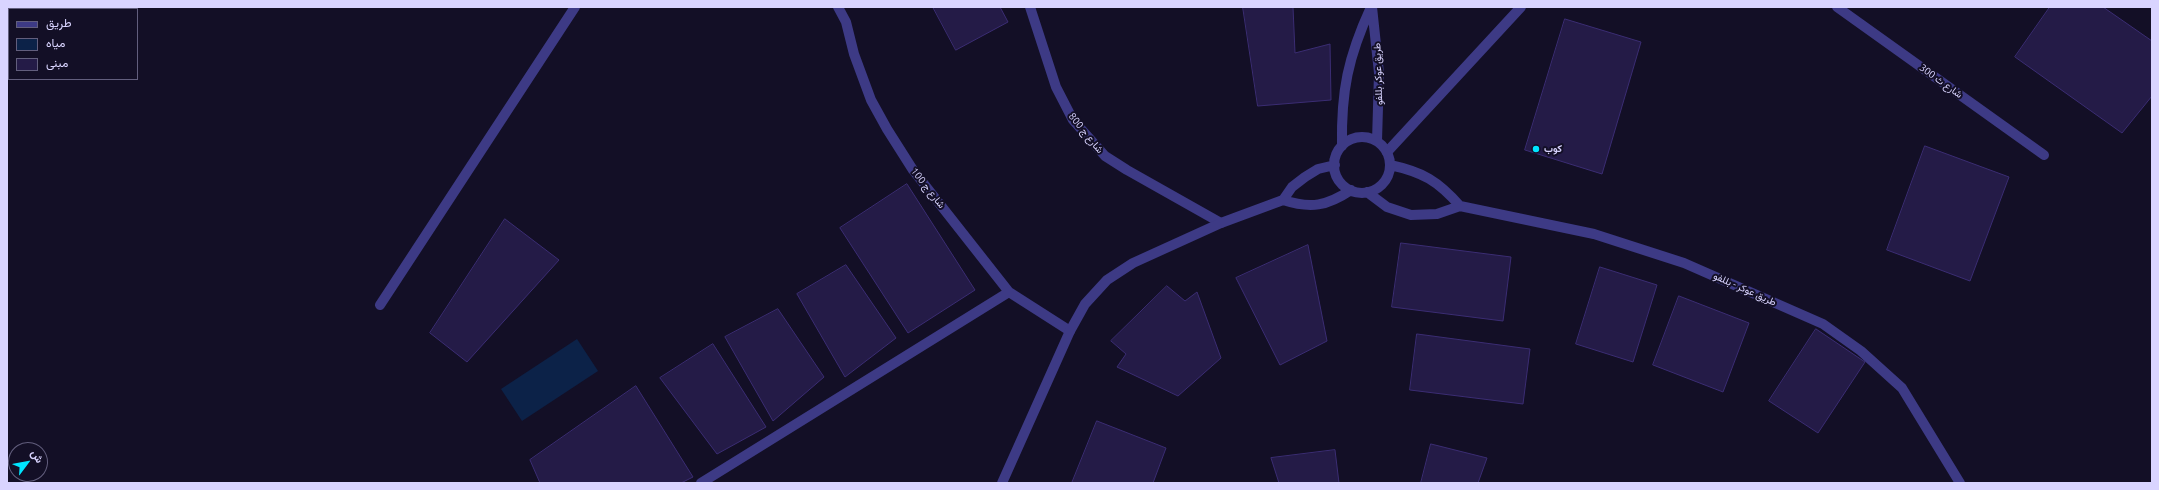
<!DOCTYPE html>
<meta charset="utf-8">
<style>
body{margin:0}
#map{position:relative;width:2159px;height:490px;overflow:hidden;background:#130f26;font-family:Ubuntu,Vazirmatn,sans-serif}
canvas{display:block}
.frame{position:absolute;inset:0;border:8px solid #d9d4ff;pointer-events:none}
.legend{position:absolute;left:8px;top:8px;width:130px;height:72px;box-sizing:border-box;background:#130f26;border:1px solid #625e7d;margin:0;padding:5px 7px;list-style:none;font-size:12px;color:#d9d4ff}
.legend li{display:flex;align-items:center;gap:8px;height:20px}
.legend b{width:20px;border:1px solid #625e7d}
.north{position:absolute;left:8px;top:442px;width:40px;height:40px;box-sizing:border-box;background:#130f26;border:1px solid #625e7d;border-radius:50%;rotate:58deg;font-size:11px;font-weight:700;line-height:16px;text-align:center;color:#d9d4ff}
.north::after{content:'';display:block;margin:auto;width:14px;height:18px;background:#00e5ff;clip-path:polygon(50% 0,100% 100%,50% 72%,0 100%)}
</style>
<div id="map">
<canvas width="2159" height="490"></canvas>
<div class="frame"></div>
<ul class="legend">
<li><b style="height:5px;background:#3d3a85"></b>طريق</li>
<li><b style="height:11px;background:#0c2248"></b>مياه</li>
<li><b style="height:11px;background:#241b47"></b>مبنى</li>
</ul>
<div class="north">ش</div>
</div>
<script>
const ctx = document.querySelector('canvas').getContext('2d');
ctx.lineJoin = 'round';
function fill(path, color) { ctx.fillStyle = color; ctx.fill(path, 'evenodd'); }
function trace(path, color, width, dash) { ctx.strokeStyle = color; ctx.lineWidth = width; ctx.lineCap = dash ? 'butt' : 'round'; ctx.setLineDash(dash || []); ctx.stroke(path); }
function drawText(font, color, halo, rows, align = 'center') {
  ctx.font = font + ' Ubuntu,Vazirmatn,sans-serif'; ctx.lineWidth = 4; ctx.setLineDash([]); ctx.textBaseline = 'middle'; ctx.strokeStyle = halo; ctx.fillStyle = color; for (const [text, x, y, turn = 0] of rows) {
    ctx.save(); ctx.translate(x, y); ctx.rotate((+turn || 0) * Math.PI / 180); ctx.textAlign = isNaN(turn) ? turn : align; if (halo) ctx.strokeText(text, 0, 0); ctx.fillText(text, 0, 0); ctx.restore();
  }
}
fill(new Path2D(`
 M577,339L598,371L522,421L501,389Z`), '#0c2248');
const building = new Path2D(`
 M933,7H1000L1008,22L956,50Z
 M1243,7H1293L1295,53L1330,44L1331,100L1258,106Z
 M2050,7H2103L2152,41V96L2122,133L2015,57Z
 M1565,19L1641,42L1602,174L1525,150Z
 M1925,146L2009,177L1970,281L1887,250Z
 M907,184L975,290L908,333L840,228Z
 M505,219L559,260L467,362L430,333Z
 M1401,243L1511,257L1503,321L1392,307Z
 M1308,245L1327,341L1280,365L1236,278Z
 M846,265L896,338L845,377L797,294Z
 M1600,267L1657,285L1633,362L1576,344Z
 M1167,286L1185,301L1197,292L1221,358L1178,396L1117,367L1126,354L1111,341Z
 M1679,296L1749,323L1723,392L1653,365Z
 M778,309L824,377L773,421L725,337Z
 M1816,329L1865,362L1818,433L1769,401Z
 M1417,334L1530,349L1523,404L1410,390Z
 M713,344L766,427L717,454L660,378Z
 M636,386L693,477L681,483H540L530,460Z
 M1097,421L1166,448L1153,483H1072Z
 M1431,444L1487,458L1478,483H1421Z
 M1335,450L1339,483H1279L1271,458Z`);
fill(building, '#241b47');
trace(building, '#3b2d73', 1);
trace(new Path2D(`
 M838,7L846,22L854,54L871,100L887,129L913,170L1009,292L1070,331
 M1030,7L1056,87L1073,120L1090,139L1105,156L1127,170L1221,223
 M1837,7L2044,155
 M1387,152L1521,7
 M380,305L575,7
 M701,483L1009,292`), '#3d3a85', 10);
trace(new Path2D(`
 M1372,7L1379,73L1377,141
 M1334 165a28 28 0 1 1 56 0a28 28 0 1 1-56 0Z
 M1342,146C1341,91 1348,57 1371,7
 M1390,165C1423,172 1438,181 1460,206
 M1367,192L1387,207L1411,215L1437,214L1460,206L1594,234L1684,263L1823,324L1861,351L1902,388L1960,483
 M1283,200C1311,209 1327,206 1351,190
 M1002,483L1070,331L1085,304L1107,280L1133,263L1221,223L1283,200L1292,187L1305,177L1318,169L1335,165`), '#3d3a85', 10);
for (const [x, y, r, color] of [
 [1536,149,4,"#00e5ff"]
]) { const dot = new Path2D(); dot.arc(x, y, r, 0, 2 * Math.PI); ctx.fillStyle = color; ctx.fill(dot); trace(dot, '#130f26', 1.5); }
drawText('10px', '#d9d4ff', '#130f26', [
 ["طريق عوكر بللفو",1378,74,-92],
 ["شارع ث 300",1941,81,36],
 ["شارع ج 800",1086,133,51],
 ["شارع ج 100",928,188,52],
 ["طريق عوكر - بللفو",1745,289,24]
]);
drawText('bold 10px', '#d9d4ff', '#130f26', [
 ["كوب",1544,149]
], 'left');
</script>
